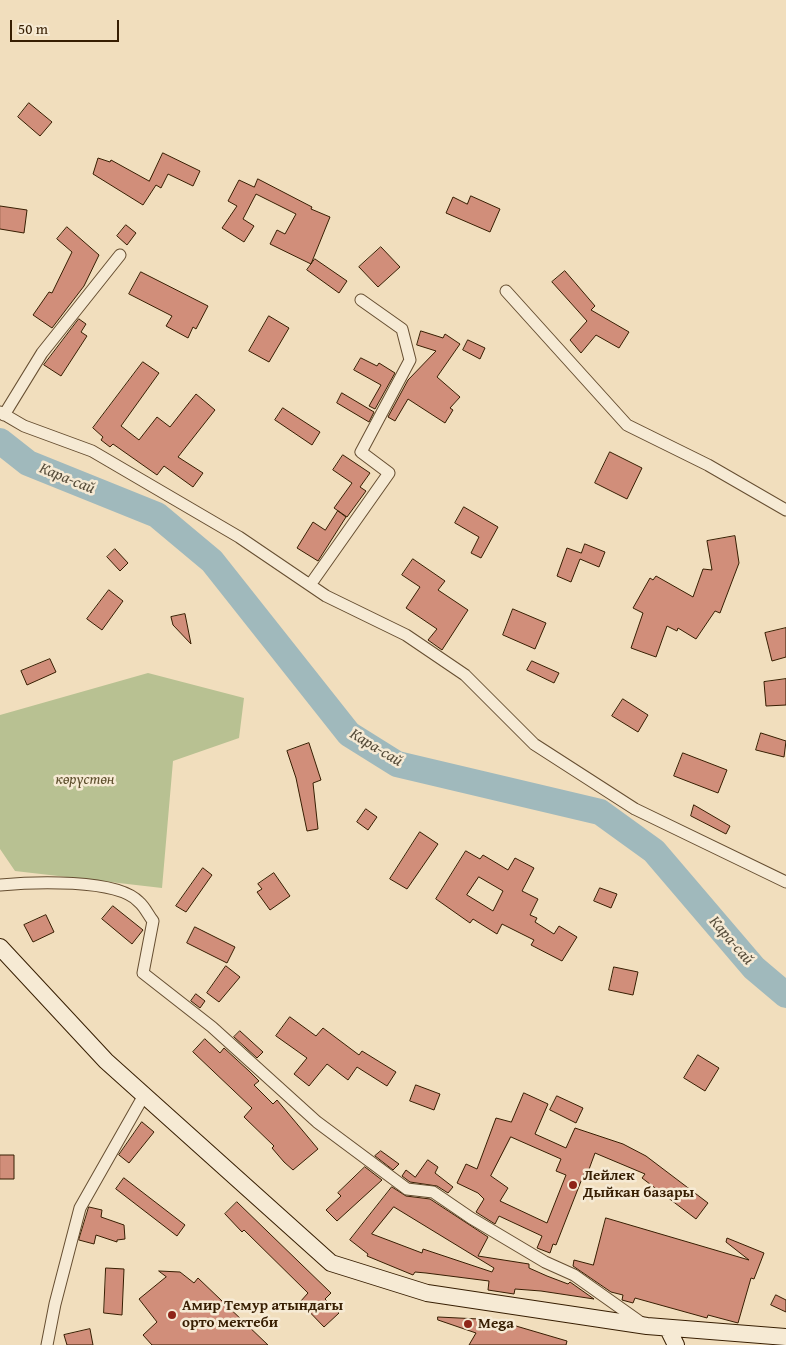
<!DOCTYPE html>
<meta charset="utf-8">
<style>
body{margin:0}
#map{position:relative;width:786px;height:1345px;overflow:hidden;background:#f1debd;font-family:"Gentium Book Plus",serif}
canvas{display:block}
.scale{position:absolute;left:10px;top:20px;width:109px;height:22px;box-sizing:border-box;border:2px solid #371e02;border-top:0;padding-left:6px;font-size:15px;line-height:18px;white-space:nowrap;color:#371e02;-webkit-text-stroke:4px #f6ead4;paint-order:stroke}
</style>
<div id="map">
<canvas width="786" height="1345"></canvas>
<div class="scale">50 m</div>
</div>
<script>
const ctx = document.querySelector('canvas').getContext('2d');
ctx.lineJoin = 'round';
function fill(path, color) { ctx.fillStyle = color; ctx.fill(path, 'evenodd'); }
function trace(path, color, width, dash) { ctx.strokeStyle = color; ctx.lineWidth = width; ctx.lineCap = dash ? 'butt' : 'round'; ctx.setLineDash(dash || []); ctx.stroke(path); }
function drawText(font, color, halo, rows, align = 'center') {
  ctx.font = font + ' "Gentium Book Plus",serif'; ctx.lineWidth = 5; ctx.setLineDash([]); ctx.textBaseline = 'middle'; ctx.strokeStyle = halo; ctx.fillStyle = color; for (const [text, x, y, turn = 0] of rows) {
    ctx.save(); ctx.translate(x, y); ctx.rotate((+turn || 0) * Math.PI / 180); ctx.textAlign = isNaN(turn) ? turn : align; if (halo) ctx.strokeText(text, 0, 0); ctx.fillText(text, 0, 0); ctx.restore();
  }
}
fill(new Path2D(`
 M148,673L244,698L239,738L173,761L162,888L15,871L0,849V715Z`), '#b8c192');
trace(new Path2D(`
 M0,441L28,463L157,515L212,561L349,734L397,764L600,812L654,851L754,968L786,995`), '#a0b9bc', 26);
const building = new Path2D(`
 M29,103L52,122L40,136L18,117Z
 M163,153L200,171L193,186L168,174L161,188L156,185L143,205L93,174L98,158L110,162L111,160L149,181Z
 M258,179L312,207L311,209L330,217L311,264L270,244L277,230L285,234L296,214L256,194L243,219L254,226L244,242L222,228L237,206L228,201L239,180L254,187Z
 M471,196L500,209L490,232L446,213L453,197L467,204Z
 M0,206L27,210L24,233L0,229Z
 M126,225L136,233L127,245L117,236Z
 M67,227L99,255L84,286L52,328L33,315L49,292L52,293L72,252L57,239Z
 M381,247L400,267L378,287L359,267Z
 M315,259L347,281L339,293L307,270Z
 M565,271L595,306L591,310L629,332L619,348L596,335L581,353L570,340L587,321L552,282Z
 M141,272L208,306L196,329L193,327L188,338L166,326L172,316L129,294Z
 M269,316L289,328L269,362L249,351Z
 M79,319L86,324L81,332L87,336L61,376L44,365Z
 M421,331L443,338L445,334L460,344L437,377L460,397L450,408L453,410L445,423L408,399L395,421L388,417L408,380L436,351L417,345Z
 M468,340L485,348L480,359L463,350Z
 M361,358L377,366L379,363L395,373L375,409L369,406L381,385L354,370Z
 M143,362L159,373L121,426L139,440L157,417L170,427L196,394L215,410L178,457L203,473L193,487L164,466L157,475L113,444L110,447L101,440L103,437L93,428Z
 M342,393L374,412L369,422L337,403Z
 M283,408L320,432L312,445L275,420Z
 M610,452L642,468L627,499L595,483Z
 M343,455L370,473L360,487L366,491L347,517L334,508L352,483L333,470Z
 M464,507L498,527L481,558L471,553L479,537L455,523Z
 M338,511L346,517L318,561L297,548L313,522L325,530Z
 M735,536L739,563L720,613L715,611L696,639L678,628L677,631L667,626L656,657L631,648L643,613L633,608L650,578L653,580L656,576L693,597L703,569L712,570L707,541Z
 M585,544L605,552L599,567L580,559L571,582L557,576L567,548L581,553Z
 M115,549L128,563L120,571L107,557Z
 M413,559L445,581L438,590L468,610L442,650L428,640L437,629L406,608L420,587L402,575Z
 M109,590L123,601L102,630L87,619Z
 M513,609L546,623L535,649L503,635Z
 M185,614L191,644L173,625L171,617Z
 M786,628V657L772,661L765,633Z
 M50,659L56,672L27,685L21,671Z
 M532,661L559,673L554,683L527,670Z
 M786,679V705L766,706L764,682Z
 M623,699L648,715L638,732L612,716Z
 M761,733L786,741L784,757L756,750Z
 M309,743L321,780L313,783L318,829L307,831L296,778L287,751Z
 M683,753L727,770L718,793L674,776Z
 M694,805L730,826L726,834L691,816Z
 M366,809L377,817L368,830L357,822Z
 M420,832L438,844L407,889L390,879Z
 M466,851L480,859L483,855L508,870L515,858L534,868L522,891L538,899L530,915L537,918L535,922L554,934L559,926L577,937L562,961L531,945L534,940L502,924L497,934L473,919L470,923L436,899ZM479,877L503,891L493,911L467,895Z
 M203,868L212,875L186,912L176,906Z
 M274,873L290,896L270,910L257,892L262,889L258,884Z
 M600,888L617,894L611,908L594,901Z
 M113,906L143,930L132,944L102,919Z
 M46,915L54,932L33,942L24,925Z
 M195,927L235,947L227,963L187,943Z
 M226,966L240,977L219,1002L207,993Z
 M614,967L638,972L633,995L609,990Z
 M196,994L205,1001L200,1008L191,1001Z
 M290,1017L316,1036L323,1028L359,1055L362,1051L396,1072L387,1086L357,1067L348,1080L327,1064L309,1086L294,1074L307,1058L276,1036Z
 M240,1031L263,1052L257,1058L234,1037Z
 M205,1039L220,1053L224,1048L249,1071L259,1081L254,1085L273,1104L277,1100L318,1149L293,1170L284,1162L272,1148L274,1146L244,1117L252,1108L193,1052Z
 M698,1055L719,1068L705,1091L684,1078Z
 M416,1085L440,1094L434,1110L410,1101Z
 M524,1093L548,1104L535,1134L566,1148L575,1128L623,1144L646,1156L708,1203L696,1219L642,1178L645,1174L595,1153L588,1172L585,1171L556,1245L553,1244L550,1253L537,1248L542,1236L499,1216L495,1224L476,1212L484,1199L478,1193L457,1183L466,1164L477,1169L496,1118L511,1122ZM511,1137L561,1159L556,1171L566,1175L547,1223L500,1201L508,1188L491,1176Z
 M557,1096L583,1108L576,1123L550,1110Z
 M142,1122L154,1132L129,1163L119,1155Z
 M381,1151L399,1164L393,1170L375,1156Z
 M0,1155H14V1179H0Z
 M428,1160L438,1167L435,1173L453,1187L448,1193L437,1186L410,1182L402,1176L406,1170L415,1177Z
 M365,1167L382,1180L337,1221L326,1210L341,1196L338,1193Z
 M124,1178L185,1225L177,1236L116,1189Z
 M392,1187L406,1196L430,1199L488,1237L478,1256L529,1264V1268L547,1276L568,1284L570,1282L594,1299L541,1291L515,1289L514,1294L488,1290L489,1281L426,1273L415,1272L413,1275L367,1256L368,1254L350,1240ZM394,1207L494,1268L492,1272L423,1249L422,1253L372,1234Z
 M237,1202L331,1293L325,1299L339,1313L324,1327L300,1302L308,1293L244,1230L242,1232L225,1214Z
 M89,1207L102,1210L101,1217L124,1225L125,1239L117,1240V1242L96,1235L94,1244L79,1240Z
 M606,1218L749,1260L726,1242L727,1238L764,1253L754,1279L751,1278L738,1323L708,1315L707,1318L635,1298L633,1303L622,1300L623,1295L611,1292L573,1266L574,1260L593,1265Z
 M106,1268L124,1269L122,1315L104,1313Z
 M159,1271L180,1272L194,1283L198,1278L268,1345H152L143,1335L157,1322L139,1299L166,1277Z
 M776,1295L786,1300V1312L771,1305Z
 M438,1317L479,1319L497,1326L499,1321L567,1341L566,1345H469L476,1333L438,1320Z
 M90,1329L93,1345H67L64,1335Z`);
fill(building, '#d18e7a');
trace(building, '#371e02', 1);
const street = new Path2D(`
 M506,291L627,425L708,465L786,510
 M0,412L24,426L92,451L239,537L326,596L406,635L465,675L534,744L635,809L786,882
 M4,415L42,353L120,255
 M310,585L389,473L361,452L410,360L402,329L361,300
 M0,885C31,882 117,878 139,902C145,907 148,915 153,921L143,973L212,1027L317,1122L407,1189L433,1192L471,1218L545,1262L574,1275L643,1324
 M47,1345L55,1304L80,1208L143,1097`);
const secondary = new Path2D(`
 M0,947L106,1061L331,1263L427,1293L647,1326L786,1337
 M668,1329L676,1345`);
trace(street, '#664e31', 13);
trace(secondary, '#371e02', 18);
trace(street, '#f6ead4', 11);
trace(secondary, '#f6ead4', 16);
for (const [x, y, r, color] of [
 [573,1185,5,"#8f2418"],
 [172,1315,5,"#8f2418"],
 [468,1324,5,"#8f2418"]
]) { const dot = new Path2D(); dot.arc(x, y, r, 0, 2 * Math.PI); ctx.fillStyle = color; ctx.fill(dot); trace(dot, '#f6ead4', 2); }
drawText('italic 15px', '#5e4f2d', '#f6ead4', [
 ["көрүстөн",85,780]
]);
drawText('bold 15px', '#371e02', '#f6ead4', [
 ["Лейлек",583,1176],
 ["Дыйкан базары",583,1193],
 ["Амир Темур атындагы",182,1306],
 ["орто мектеби",182,1323],
 ["Mega",478,1324]
], 'left');
drawText('italic 16px', '#564c3a', '#f6ead4', [
 ["Кара-сай",67,479,22],
 ["Кара-сай",376,748,31],
 ["Кара-сай",731,941,49]
]);
</script>
